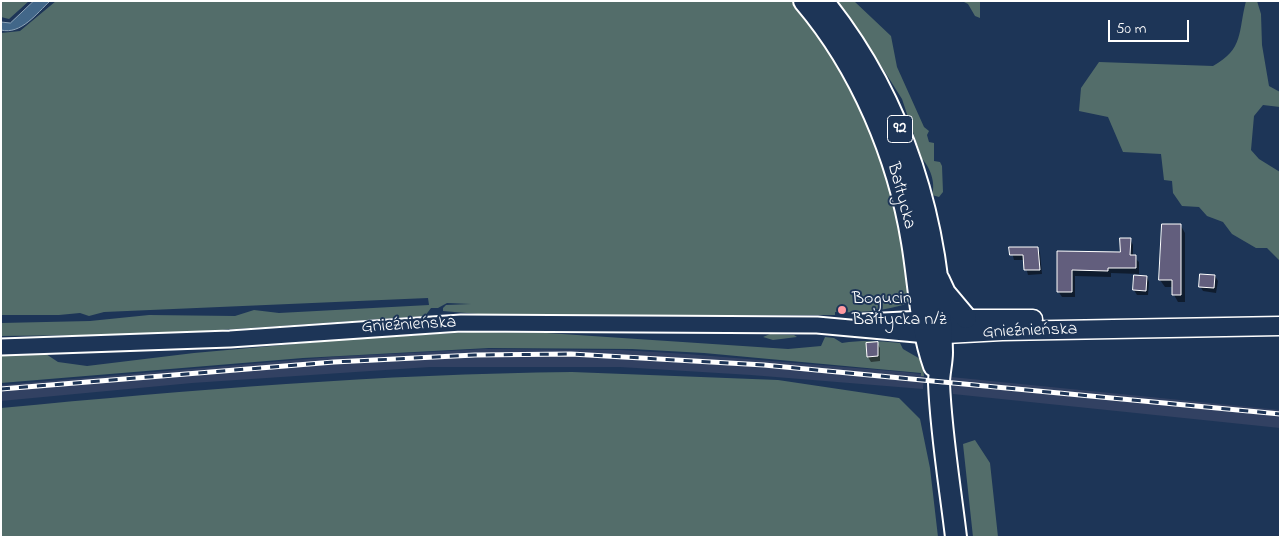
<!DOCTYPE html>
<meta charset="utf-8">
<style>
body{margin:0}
#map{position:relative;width:1281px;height:538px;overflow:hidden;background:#1d3557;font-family:"Indie Flower",sans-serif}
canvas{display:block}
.frame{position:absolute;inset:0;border:2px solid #fff;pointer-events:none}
.scale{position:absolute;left:1108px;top:20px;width:81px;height:22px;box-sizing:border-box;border:2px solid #fff;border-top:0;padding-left:6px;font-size:15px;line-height:18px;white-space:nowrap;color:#fff;-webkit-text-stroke:4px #1d3557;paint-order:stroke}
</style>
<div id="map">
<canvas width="1281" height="538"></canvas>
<div class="frame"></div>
<div class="scale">50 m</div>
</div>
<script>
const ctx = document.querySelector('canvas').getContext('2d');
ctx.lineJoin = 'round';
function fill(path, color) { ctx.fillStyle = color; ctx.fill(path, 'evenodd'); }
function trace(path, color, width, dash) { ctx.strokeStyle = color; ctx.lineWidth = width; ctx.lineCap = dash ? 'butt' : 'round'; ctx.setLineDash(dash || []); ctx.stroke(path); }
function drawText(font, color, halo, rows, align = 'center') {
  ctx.font = font + ' "Indie Flower",sans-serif'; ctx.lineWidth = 4; ctx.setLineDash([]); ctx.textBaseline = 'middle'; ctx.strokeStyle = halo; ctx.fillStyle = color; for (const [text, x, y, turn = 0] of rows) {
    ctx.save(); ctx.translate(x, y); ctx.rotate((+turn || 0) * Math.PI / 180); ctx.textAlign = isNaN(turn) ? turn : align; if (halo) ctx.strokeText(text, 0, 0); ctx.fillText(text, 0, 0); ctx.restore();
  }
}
fill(new Path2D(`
 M485,349L621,350L687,354L904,372L921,374L924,376L923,389L751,375L620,367H430L192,383L1,401V385L331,357Z
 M951,377L1280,410V428L953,394Z`), '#324162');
fill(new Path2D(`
 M1,1H29L9,19L1,17Z
 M56,1H796L815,26L865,111L897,198L910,299L906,304C884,311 858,313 835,312V315H734L691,318H479L478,314L443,311V308L446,305L471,304L447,303L438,308H431L425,316L163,334L1,336V323L90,321L149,315L235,316L254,310L279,313L429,305L428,298L104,312L89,316L80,313L59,315H1V33L20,31Z
 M837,1H854L891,36L897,67L924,127L929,131L927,135L929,142L934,143V161L940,162L942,166L943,192L939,197L932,195C936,183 930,167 922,159L902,99L866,42Z
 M962,1H980V18L975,16L968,4Z
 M1246,1H1257L1261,14L1262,45L1269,86L1280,92V107L1263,105L1254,116L1251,150L1259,159L1280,172V261L1267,248H1256L1232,234L1223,222L1207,216L1199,207L1182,206L1173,193L1172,181L1164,180L1161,154L1123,152L1108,117L1079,111L1081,88L1099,62L1213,66C1244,49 1238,32 1246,1Z
 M473,332L547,333L788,349L821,346L825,337L834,338L842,343C863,340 879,341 900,343L903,349L922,360L924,376H921V373L704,353L632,349L489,348L303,358L1,383V352H43L58,362L87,366L194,353L350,339Z
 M770,334L794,335L797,337L773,340L763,337Z
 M572,372L778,380L899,398L920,419L930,468L938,537H1V408C191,390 381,374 572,372Z
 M975,440L990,463L998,537H973L963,444Z`), '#536d6a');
const water = new Path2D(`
 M34,1H50C37,13 21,35 1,30V22L10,23Z`);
fill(water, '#426789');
trace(water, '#8ea4b8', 1);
fill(new Path2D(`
 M1181,226L1185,233V302H1178L1174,295L1173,287H1165L1160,280Z
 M1130,239L1133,245V256L1139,262V274L1111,273V277L1075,276V297H1062L1058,291V252L1121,253Z
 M1011,248H1038L1040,253L1042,274L1028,275L1024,260H1014Z
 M1215,276L1218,281L1216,293L1203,291L1200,286Z
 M1147,277L1149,282L1148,295H1137L1134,290Z
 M877,343L880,348V361L871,362L868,357Z`), '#0007');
const building = new Path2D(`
 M1162,224H1181V295H1172V280H1159Z
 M1120,238H1131L1130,255H1136V268H1108V271L1072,270V292H1057V251L1120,252Z
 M1009,247H1038L1040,270H1024L1023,255H1010Z
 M1200,274L1215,275L1214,288L1199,287Z
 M1134,275L1147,276L1146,291L1133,290Z
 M878,342V356L867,357L866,343Z`);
fill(building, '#625e7d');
trace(building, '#fff', 1);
const tertiary = new Path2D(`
 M863,322L924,319
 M1,347L230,339L461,323L817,325L927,335`);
const secondary = new Path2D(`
 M926,319H1033
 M927,335L1002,331L1280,326`);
const primary = new Path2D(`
 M804,1C861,68 898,157 912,242C919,283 920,327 934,366
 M823,1C903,100 941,225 942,352C942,363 939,373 939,383C941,434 950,486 956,537
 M939,280L945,293L966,318`);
trace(tertiary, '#fff', 19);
trace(secondary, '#fff', 21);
trace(primary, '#fff', 24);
trace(tertiary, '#1d3557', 15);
trace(secondary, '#1d3557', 18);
trace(primary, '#1d3557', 20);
const rail = new Path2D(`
 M1,389L334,362L475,355L571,354L764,365L1280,414`);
trace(rail, '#fff', 5);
trace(rail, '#1d3557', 3, [9]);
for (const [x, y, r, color] of [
 [842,310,5,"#ff9aa2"]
]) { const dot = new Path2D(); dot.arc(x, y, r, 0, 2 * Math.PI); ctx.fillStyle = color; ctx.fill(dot); trace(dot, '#1d3557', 2); }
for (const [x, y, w] of [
 [900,129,25]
]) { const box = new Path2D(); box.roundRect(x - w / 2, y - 13.5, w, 27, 4); ctx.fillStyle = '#1d3557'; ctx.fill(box); trace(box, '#fff', 1); }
drawText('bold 16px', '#fff', null, [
 ["92",900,129]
]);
drawText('18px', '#fff', '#1d3557', [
 ["Bałtycka",900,196,75],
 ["Gnieźnieńska",409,326,-3],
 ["Gnieźnieńska",1030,332,-2]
]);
drawText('18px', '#fff', '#1d3557', [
 ["Bogucin",852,300],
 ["Bałtycka n/ż",852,321]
], 'left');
</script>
